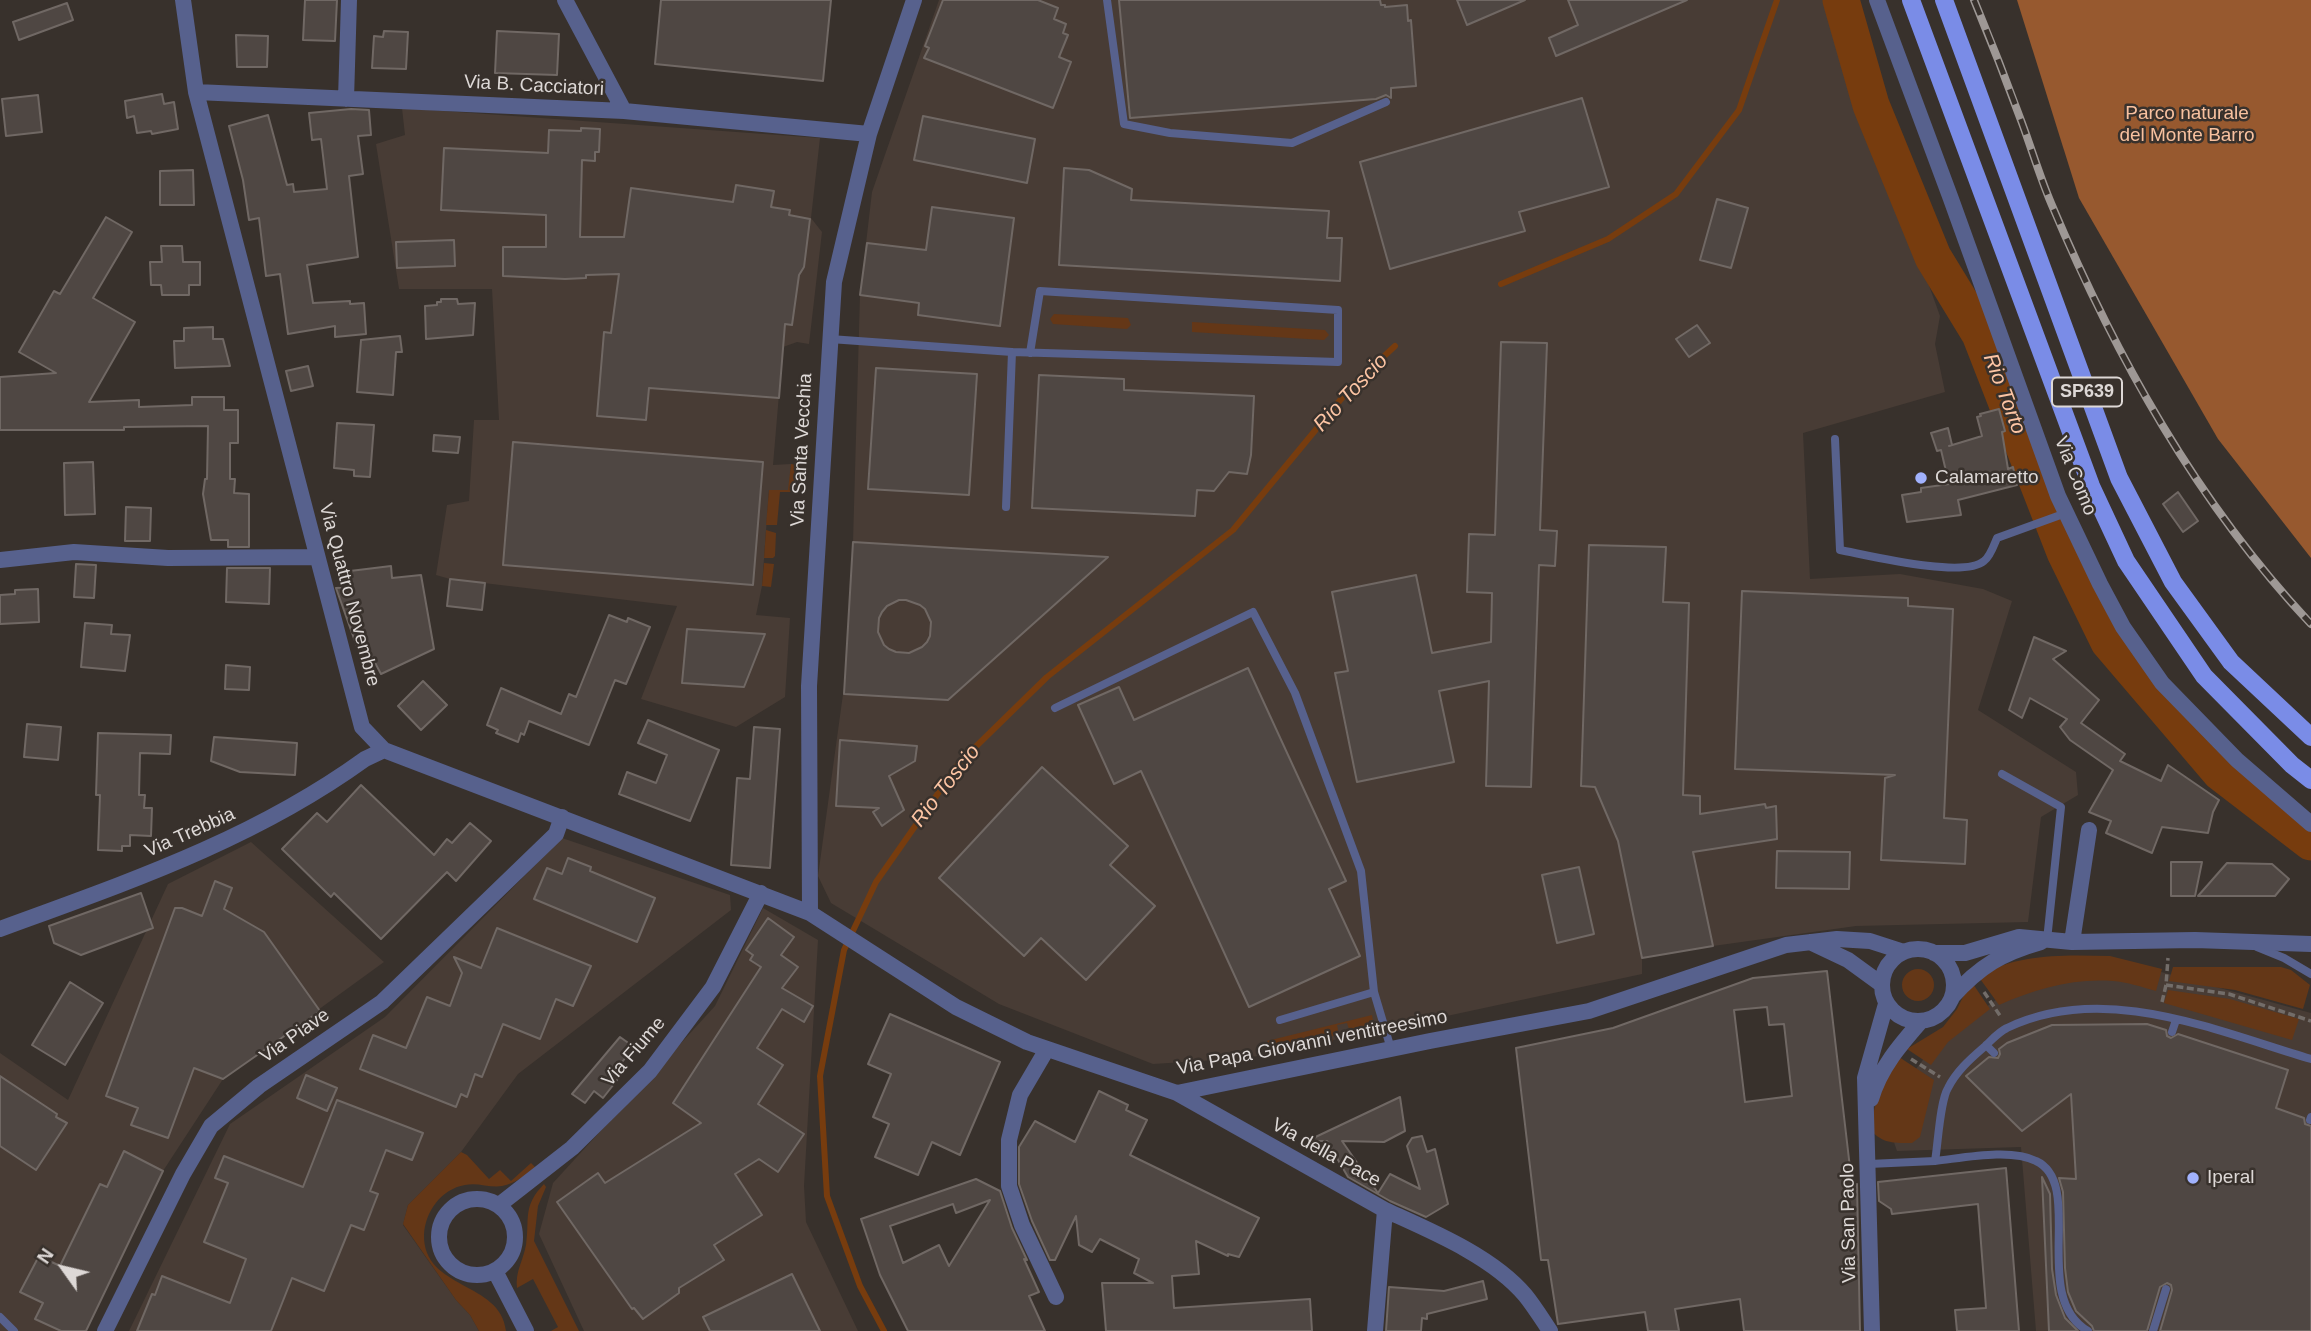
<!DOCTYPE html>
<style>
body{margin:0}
#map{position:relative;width:2311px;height:1331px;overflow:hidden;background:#38312c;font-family:Arial,sans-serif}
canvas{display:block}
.north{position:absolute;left:28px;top:1233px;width:70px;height:70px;-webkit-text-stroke:5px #38312c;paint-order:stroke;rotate:304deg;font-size:19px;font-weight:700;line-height:28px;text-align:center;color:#ddd8d6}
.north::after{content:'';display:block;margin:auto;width:24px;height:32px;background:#ddd8d6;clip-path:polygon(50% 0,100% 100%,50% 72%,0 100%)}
</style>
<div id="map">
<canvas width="2311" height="1331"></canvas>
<div class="north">N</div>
</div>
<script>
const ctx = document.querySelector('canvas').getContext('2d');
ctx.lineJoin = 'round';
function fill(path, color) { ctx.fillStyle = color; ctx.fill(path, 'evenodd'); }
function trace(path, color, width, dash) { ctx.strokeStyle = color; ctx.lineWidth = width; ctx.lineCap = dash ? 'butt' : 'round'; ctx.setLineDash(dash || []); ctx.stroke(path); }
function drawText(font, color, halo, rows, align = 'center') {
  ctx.font = font + ' Arial,sans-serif'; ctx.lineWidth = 5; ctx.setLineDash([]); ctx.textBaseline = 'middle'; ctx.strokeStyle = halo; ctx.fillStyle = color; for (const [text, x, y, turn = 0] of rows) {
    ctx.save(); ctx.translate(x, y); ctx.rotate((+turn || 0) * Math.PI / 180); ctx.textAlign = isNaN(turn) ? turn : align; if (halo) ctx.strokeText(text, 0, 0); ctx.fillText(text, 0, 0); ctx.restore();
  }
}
fill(new Path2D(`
 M939,0H1826L1940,316L1935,344L1945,392L1803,433L1810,579L1900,574L1983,589L2012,601L1978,710L2076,772L2078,795L2041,817L2028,922L1856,926L1713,946L1642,958V974L1405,1025L1248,1058L1153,1064L999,1004L831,903L818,876L844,687L853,542L860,295L872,192Z
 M402,108L820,138L811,218L822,232L809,344L797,342L783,347L773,465L791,464L789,490H769L762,586L756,615L790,618L785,697L736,727L641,699L677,606L450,579L436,575L447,505L469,501L474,420H499L492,289H399L376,144L405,135Z
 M562,838L730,895L731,910L518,1074L461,1152L408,1205L403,1225L456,1300L470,1315L479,1331H129L230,1124L385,1017Z
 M251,842L384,962L223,1079L163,1171L86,1331H0V1053L68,1100L168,884Z
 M763,908L818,940L804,1186L806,1222L858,1331H584L539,1234L553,1183L715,1006Z
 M2114,959L2311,1013V1331H2036L2021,1147L1897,1151L1888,1125L1897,1094L1935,1044L2011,989Z`), '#483c35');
fill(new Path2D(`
 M1054,314L1128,318L1131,325L1127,329L1053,324L1050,319Z
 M1192,322L1325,330L1329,335L1324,340L1192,332Z
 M791,464L802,466L800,492H780L777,525H766L769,490H788Z
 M766,530L776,533L775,556L773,558H764Z
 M764,563L774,564L771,587L762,586Z
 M2110,956L2162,969L2156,991C2142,987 2127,982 2113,981C2073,978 2035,989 1999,1005L1978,976C2020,953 2063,955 2110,956Z
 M2173,967H2281L2291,970L2310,985L2303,1009L2235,990L2169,981Z
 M1902 985a16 16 0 1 1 32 0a16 16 0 1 1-32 0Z
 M1971,981L1990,1009L1948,1042L1931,1065L1907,1049L1943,1027L1957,1009Z
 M2168,990L2230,999L2299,1019L2292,1040L2164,1003Z
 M1372,1015L1374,1027L1350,1032L1347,1023L1337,1025L1339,1035L1332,1036L1333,1042L1277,1054L1267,1041Z
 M1899,1057L1934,1080L1920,1137L1912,1143C1894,1143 1882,1144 1870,1129L1880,1083Z
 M461,1152L467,1155L489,1179L500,1170L511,1181L531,1163L535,1167C525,1176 516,1183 502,1186C490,1188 477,1182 465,1185C441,1189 425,1212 424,1235C423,1290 501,1281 506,1331H479L470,1315L456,1300L403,1224L408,1205Z
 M544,1184L546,1187L538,1206L534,1241L579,1331H551L558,1327L533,1279L517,1288C515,1272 523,1261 526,1245C530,1218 522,1207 544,1184Z`), '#643717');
fill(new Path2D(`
 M2017,0H2311V558L2218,439L2079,198Z`), '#97592f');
trace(new Path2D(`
 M1501,284L1608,239L1676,194L1739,110L1777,0
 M884,1331L860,1286L827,1196L820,1076L844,950L876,882L960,762L1047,677L1233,530L1351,387L1395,346`), '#773c0e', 6);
trace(new Path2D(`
 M1841,0L1871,105L1933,257L1980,334L2065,552L2109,642L2220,772L2311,842`), '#773c0e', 37);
const building = new Path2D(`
 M305,0H337L335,41L303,40Z
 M661,0H831L823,81L655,64Z
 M943,0H1038L1058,8L1054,19L1066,24L1063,33L1068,35L1059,57L1071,62L1053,108L924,58L929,48L925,46Z
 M1119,0H1380L1381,5H1385V7L1407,5L1408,21L1411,20L1416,86L1391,88V98L1386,95L1376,99L1130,118Z
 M1457,0H1525L1467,25Z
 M1568,0H1687L1556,56L1549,38L1578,25Z
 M67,3L73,20L19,40L13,22Z
 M384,31L408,32L406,69L372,68L374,36L383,37Z
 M497,31L559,34L557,75L495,73Z
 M236,35L268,36L267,67H237Z
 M162,94L164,104L174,102L178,129L152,134L151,131L137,133L134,116L127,118L125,101Z
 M38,95L42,132L6,136L2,99Z
 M1582,98L1609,187L1519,212L1525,231L1390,269L1360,162Z
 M351,109L369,110L371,135L358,136L363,174L349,176L358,257L307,265L313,303L350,301V304L364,303L366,334L335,337V326L288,334L280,274L266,276L259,218L249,220L243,180L229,126L268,115L287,185L293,184L294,192L327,189L321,139L312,140L309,113Z
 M923,116L1035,139L1027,183L914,160Z
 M581,128L600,129L599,152H595V161L582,160L580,237H624L631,188L733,202L736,185L774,191L771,207L790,210L789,215L810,219L804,267L799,275L792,325L785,324L779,398L649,388L646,420L597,416L604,332L611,333L619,274L586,275V278L565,279L503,276V247H546V215L441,210L444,148L548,153L549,130L581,131Z
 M1064,168L1089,170L1132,189L1131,200L1329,211L1327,238H1342L1340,281L1059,265Z
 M193,170L194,205H160V171Z
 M1717,199L1748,208L1731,268L1700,260Z
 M932,207L1014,218L1000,326L918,315L919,303L860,295L867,243L926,250Z
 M106,217L132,232L93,298L135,322L89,402L139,400V407L192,405V397H224V410H238V443H230V479H235L234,493L249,494V547H228V540H211L203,494L205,479H207L208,426L124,427V430H0V377L56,373L19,352L54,291L60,294Z
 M454,240L455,266L397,268L396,242Z
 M161,246H182L183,262H200V285H189V295H162L161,285H151L150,262H162Z
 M441,299H457L458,304L475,303L473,335L426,339L425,306L437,305V302H441Z
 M1697,325L1710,343L1689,357L1676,339Z
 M213,327V339H223L230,366L175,368L174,341H184V328Z
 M400,336L402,352H396L393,395L357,392L361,340Z
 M1501,342L1547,343L1540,530L1557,531L1555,566L1539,565L1531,787L1486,786L1489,681L1439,691L1454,762L1357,782L1335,673L1348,671L1332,592L1416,575L1432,653L1491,642L1492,593L1467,592L1469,534L1495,535Z
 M308,366L313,386L291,391L286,371Z
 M876,368L977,374L969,495L868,489Z
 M1039,375L1124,379V390L1254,396L1251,455L1247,474L1229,472L1214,491L1197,490L1195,516L1032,508Z
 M1999,409L2005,431L2002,432L2008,469L2013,467L2017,485L1958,500L1961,515L1907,522L1902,495L1921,492V488L1949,484L1941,450L1937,451L1931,433L1948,428L1952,445L1949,446L1982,436L1977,417L1981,416L1980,414Z
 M337,423L374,425L370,477L354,476V470L334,468Z
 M434,435L460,437L458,453L433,451Z
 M513,442L763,462L753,585L503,565Z
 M93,462L95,514L65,515L64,463Z
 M2178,492L2198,521L2183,532L2163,504Z
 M126,507L151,508L150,541H125Z
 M853,542L951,548L1108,557L948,700L844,694ZM899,600H906L920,605L925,609L931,622L930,636L927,642L922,647L909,653L896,652L889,649L884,645L878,632L879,618L882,612L887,606Z
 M1589,545L1666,547L1663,602L1689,603L1683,795L1700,796V814L1765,804L1766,808L1776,806L1777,839L1693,852L1713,946L1642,958L1618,841L1595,787L1581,786Z
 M76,564L96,565L94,598L74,597Z
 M391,566L392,578L421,575L434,649L381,674L365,644L357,647L336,588L352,587L350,571Z
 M227,568H270L269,604L226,602Z
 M450,579L485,583L482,610L447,606Z
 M38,589L39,622L0,624V595L15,594V590Z
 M1742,591L1908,598V606L1953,609L1944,818L1967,820L1965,864L1881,860L1885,778L1895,775L1735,769Z
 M609,615L627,622L628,618L650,627L626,684L615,680L589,745L529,721L524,735L521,733L518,742L496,733L498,730L487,725L501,688L561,714L569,694L576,697Z
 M85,623L112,625L111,634L130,635L125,671L81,667Z
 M687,629L765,634L744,687L682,683Z
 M2034,637L2066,651L2053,659L2099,700L2081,723L2125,754L2120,761L2161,781L2168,765L2219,800L2213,812L2208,833L2162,827L2152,853L2106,833L2111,821L2089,812L2113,770L2070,740L2060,727L2067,719L2030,698L2022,718L2009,710Z
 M226,665L250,667L249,690L225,689Z
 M1248,668L1346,881L1329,889L1360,956L1249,1007L1141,771L1114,784L1078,705L1119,687L1134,720Z
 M423,681L447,705L421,730L398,706Z
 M648,720L719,750L690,821L619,794L627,772L656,783L667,755L638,743Z
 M27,724L61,727L58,760L24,757Z
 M754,727L780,729L770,868L731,865L737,778L750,779Z
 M98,733L171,735L170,754L140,753L139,795H145L144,808H152L151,836L130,835V846H122V851L98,850L100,795H96Z
 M214,737L297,743L295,775L240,772L211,761Z
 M840,740L917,746L915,761L889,776L904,810L882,826L873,812L879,808L836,806Z
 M1042,767L1128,846L1110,865L1155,906L1086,980L1041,938L1024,956L939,878Z
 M361,785L434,855L447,839L452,843L470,823L491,841L456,881L447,872L381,939L334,893L331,897L282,849L317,813L327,822Z
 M1777,851L1850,852L1849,889L1776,888Z
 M568,858L591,867L590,871L655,898L637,942L534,899L547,868L562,874Z
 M2171,862H2202L2195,896H2171Z
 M2227,863L2272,864L2289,879L2275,896H2198Z
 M1579,867L1594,934L1557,943L1542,875Z
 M215,881L232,888L224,909L264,932L320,1011L223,1079L194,1068L168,1138L131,1125L138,1108L106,1096L175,908H182L202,916Z
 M141,893L153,928L81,955L54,943L49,926Z
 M768,918L794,937L781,955L798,967L782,988L813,1006L804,1022L782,1009L757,1048L783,1065L758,1104L804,1134L778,1172L759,1159L735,1174L762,1215L714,1245L724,1260L679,1288V1293L643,1319L634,1308L632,1309L557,1202L598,1173L605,1183L701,1123L673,1103L761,967L750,960L753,955L746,950Z
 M497,928L591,966L573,1006L556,999L540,1039L503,1024L482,1077L475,1074L467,1097L461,1094L456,1107L360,1069L373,1035L406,1048L427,997L450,1006L462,973L454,957L481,968Z
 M1827,971L1852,1185L1857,1184L1860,1331H1744L1740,1299L1675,1309L1679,1331H1648L1645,1312L1558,1324L1548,1260H1541L1516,1048L1613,1028L1753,978ZM1767,1007L1769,1025L1784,1024L1792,1096L1745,1102L1734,1010Z
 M70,982L103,1003L65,1065L32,1045Z
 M890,1014L1000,1062L960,1155L932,1142L918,1175L875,1157L889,1124L873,1117L891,1074L868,1064Z
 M2147,1024L2166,1030L2167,1036L2171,1038L2178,1034L2288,1070L2276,1108L2304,1118L2305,1124L2311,1126V1331H2160L2172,1290L2171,1285L2167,1283L2160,1287L2147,1331H2094L2092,1326L2076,1311L2068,1292L2065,1268L2063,1192L2059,1178L2076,1179L2071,1094L2022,1131L1966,1076L1989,1057L1998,1058L2000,1054L1999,1049L2007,1043L2052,1025Z
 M620,1037L634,1047L615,1071L621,1075L603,1098L594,1091L585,1103L572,1094Z
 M306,1075L337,1088L327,1111L297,1098Z
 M0,1076L57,1114L56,1117L67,1123L36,1170L0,1146Z
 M1099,1091L1128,1105L1126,1110L1147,1120L1130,1155L1259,1218L1239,1257L1228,1254V1256L1196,1241L1199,1274L1172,1276L1174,1308L1310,1299L1312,1331H1106L1102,1283H1153L1134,1273L1139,1259L1100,1239L1092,1252L1079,1245L1076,1216L1055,1260H1050L1032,1221L1019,1184V1147L1035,1121L1075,1142Z
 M1400,1097L1405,1131L1384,1142L1342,1141L1378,1193L1390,1174L1420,1189L1407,1146L1412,1138L1422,1136L1427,1152L1435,1149L1448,1204L1426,1217L1390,1201L1348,1177L1327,1141H1307Z
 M337,1100L423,1133L412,1160L386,1150L370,1191L378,1194L364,1230L351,1225L324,1291L292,1278L271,1331H137L152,1294L155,1295L162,1276L230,1303L246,1259L204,1242L228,1183L215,1178L224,1156L303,1187Z
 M124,1151L163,1171L86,1331H61L35,1319L43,1303L20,1292L39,1256L60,1266L100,1184L107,1187Z
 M2006,1168L2019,1331H1957L1955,1310L1986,1308L1978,1204L1892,1214L1891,1209L1879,1201L1878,1182Z
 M2042,1177L2050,1194L2052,1269L2056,1295L2065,1318L2078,1331H2049Z
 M976,1179L1000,1191L1012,1228L1027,1260L1024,1259L1039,1292L1029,1296L1045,1331H908L880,1275L861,1219ZM990,1200L949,1266L939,1245L903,1263L890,1226L953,1204L956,1213Z
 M792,1274L820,1331H710L703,1317Z
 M1483,1281L1487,1299L1427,1314V1319L1422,1318L1421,1331H1386L1389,1287L1444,1291Z`);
fill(building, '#4f4743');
trace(building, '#706864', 2);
trace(new Path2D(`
 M2166,985L2229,994L2311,1021
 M1984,992L2001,1017
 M2162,1002L2166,985L2168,958
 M1911,1059L1940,1077`), '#736d69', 3.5, [7, 3.5]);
trace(new Path2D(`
 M1107,0L1124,124L1170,133L1292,143L1386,102
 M830,339L1012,352L1006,507
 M1012,352L1338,362V310L1040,291L1030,353
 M1835,439L1840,550C1867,555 1963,579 1984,561C1990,557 1994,545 1997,538L2066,513
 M1055,708L1253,612L1295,693L1361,871L1374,992L1391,1049
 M2002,774L2061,807L2047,940
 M2257,947L2284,958L2311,974
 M1280,1020L1374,992
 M2172,1032L2176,1020
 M1986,1045L1994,1053
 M2310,1120L2311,1117
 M1935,1161C1963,1158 2011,1148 2036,1161C2086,1184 2029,1297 2088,1331
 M1869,1164L1935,1161C1938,1144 1940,1101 1948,1088C1956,1072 1969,1060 1983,1048C1990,1042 1998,1032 2007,1028C2104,981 2216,1031 2311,1059
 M0,1317L14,1331
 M2153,1331L2166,1289`), '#57618d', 8);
trace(new Path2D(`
 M183,0L196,92L362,727L384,750L810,913L956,1007L1027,1042L1177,1093L1430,1041L1589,1011L1786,945L1837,939L1870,941L1904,952
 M565,0L624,111
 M1877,0L1951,199L2058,496L2100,584L2123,627L2162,683L2237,760L2311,824
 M196,92L624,111L869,134
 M346,99L349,0
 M0,560L74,552L168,558L317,557
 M810,913L809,686L834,282L869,134L914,0
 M0,929C128,882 253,840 365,759L384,750
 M1810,942L1848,960L1881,984
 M2072,942L2089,830
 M1882 985a36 36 0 1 1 72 0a36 36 0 1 1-72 0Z
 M1934,953H1965L2019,937L2072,942L2195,940L2311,944
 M1952,997C1980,966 2002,953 2041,942
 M1047,1049L1020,1095L1009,1140V1186L1022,1225L1056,1297
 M1177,1093L1385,1210L1375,1331
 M1871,1099C1880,1068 1900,1045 1921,1021
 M439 1237a38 38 0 1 1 76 0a38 38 0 1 1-76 0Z
 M499,1205L572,1148L650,1071L713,987L761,893
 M1385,1210C1431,1231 1492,1256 1525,1295C1534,1306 1542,1319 1550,1331
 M495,1271L526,1331
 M105,1331L183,1174L211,1126L259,1086L382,1002L556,834L562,817
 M1872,1331L1865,1078L1886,1004`), '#57618d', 16);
trace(new Path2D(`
 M1911,0L2091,486L2126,561L2204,676L2292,765L2311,780
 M1944,0L2119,478L2173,582L2231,662L2311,737`), '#7a8ce7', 18);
const rail = new Path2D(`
 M1974,0C1991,41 2007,82 2022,123C2032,150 2040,177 2051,203C2115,355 2197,503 2311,624`);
trace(rail, '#9e9895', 8);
trace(rail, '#38312c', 5, [16]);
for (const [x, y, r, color] of [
 [1921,478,7,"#a1b2fd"],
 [2193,1178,7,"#a1b2fd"]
]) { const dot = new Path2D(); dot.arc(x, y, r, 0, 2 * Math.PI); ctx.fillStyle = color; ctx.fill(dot); trace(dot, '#38312c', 2.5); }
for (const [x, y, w] of [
 [2087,392,70]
]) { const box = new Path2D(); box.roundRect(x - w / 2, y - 14.5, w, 29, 5); ctx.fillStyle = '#38312c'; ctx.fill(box); trace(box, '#ddd8d6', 2); }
drawText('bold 18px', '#ddd8d6', null, [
 ["SP639",2087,392]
]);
drawText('19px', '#ddd8d6', '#38312c', [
 ["Via B. Cacciatori",534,86,3],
 ["Via Santa Vecchia",802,450,-87],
 ["Via Como",2075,476,68],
 ["Via Quattro Novembre",349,595,75],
 ["Via Trebbia",190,833,-24],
 ["Via Piave",295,1036,-35],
 ["Via Papa Giovanni ventitreesimo",1312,1043,-11],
 ["Via Fiume",634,1052,-49],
 ["Via della Pace",1326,1153,29],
 ["Via San Paolo",1849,1223,-91]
]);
drawText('19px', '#f8c19f', '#38312c', [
 ["Parco naturale",2187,114],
 ["del Monte Barro",2187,136]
]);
drawText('19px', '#ddd8d6', '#38312c', [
 ["Calamaretto",1935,478],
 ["Iperal",2207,1178]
], 'left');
drawText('italic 21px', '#fdc5a4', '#38312c', [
 ["Rio Toscio",1351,393,-47],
 ["Rio Torto",2004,394,69],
 ["Rio Toscio",946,786,-52]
]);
</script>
